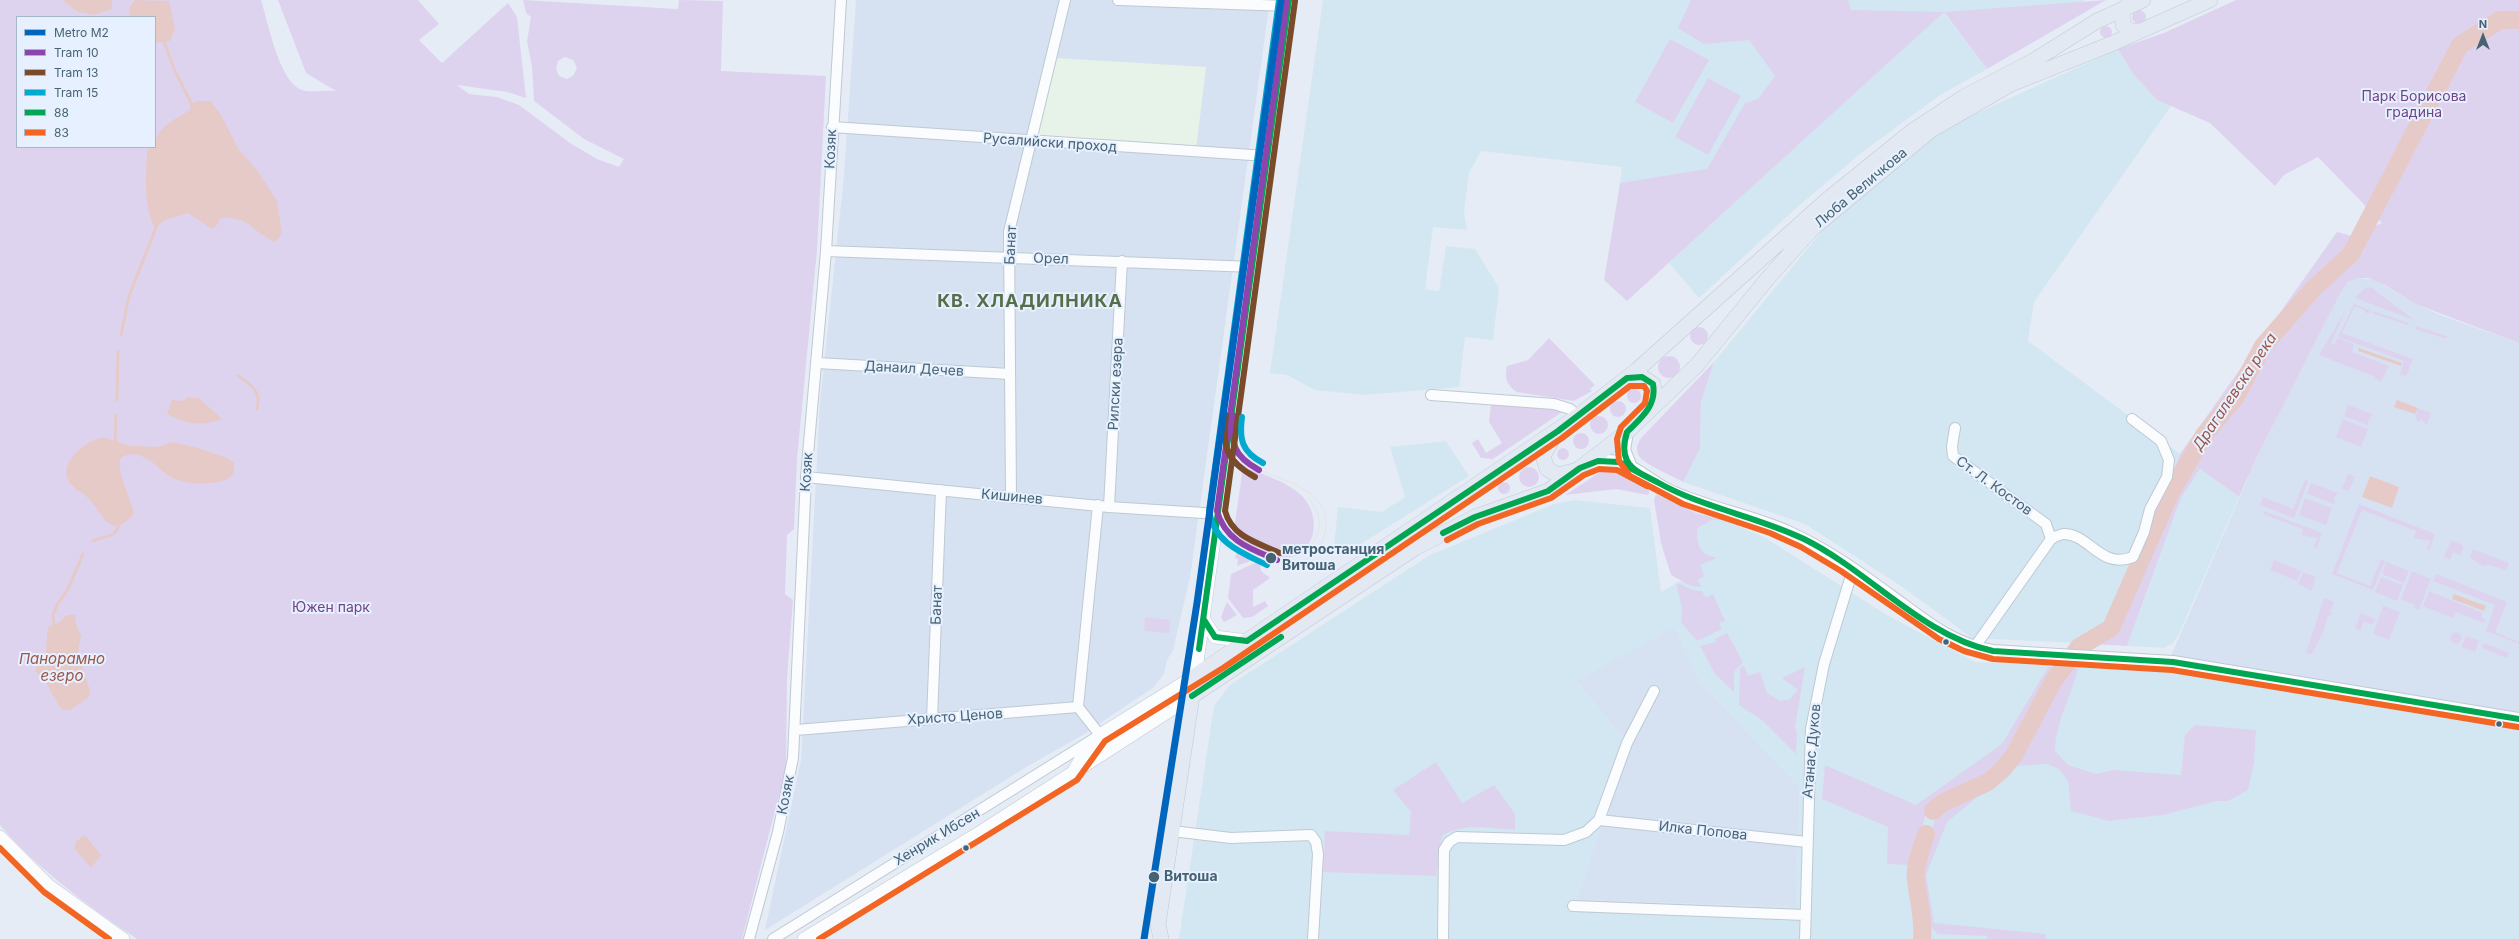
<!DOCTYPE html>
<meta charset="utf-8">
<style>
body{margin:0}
#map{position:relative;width:2519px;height:939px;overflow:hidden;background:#e6ecf6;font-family:Inter,sans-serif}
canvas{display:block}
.legend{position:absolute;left:16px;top:16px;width:140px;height:132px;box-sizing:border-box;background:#e6f0ff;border:1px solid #a6b8c7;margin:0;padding:5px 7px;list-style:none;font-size:12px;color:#476373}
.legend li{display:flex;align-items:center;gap:8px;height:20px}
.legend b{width:20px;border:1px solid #a6b8c7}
.north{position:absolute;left:2463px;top:16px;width:40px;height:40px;-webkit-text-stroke:3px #e6f0ff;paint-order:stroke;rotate:0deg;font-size:11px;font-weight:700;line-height:16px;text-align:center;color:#476373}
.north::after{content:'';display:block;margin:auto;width:14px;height:18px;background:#476373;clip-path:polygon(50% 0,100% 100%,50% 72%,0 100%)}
</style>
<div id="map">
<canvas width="2519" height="939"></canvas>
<ul class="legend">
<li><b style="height:5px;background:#0065bd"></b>Metro M2</li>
<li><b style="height:5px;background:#8e44ad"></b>Tram 10</li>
<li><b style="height:5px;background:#7a4b2a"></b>Tram 13</li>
<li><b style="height:5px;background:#00a9ce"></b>Tram 15</li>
<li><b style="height:5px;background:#00a651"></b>88</li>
<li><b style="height:5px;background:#f26522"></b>83</li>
</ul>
<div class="north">N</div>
</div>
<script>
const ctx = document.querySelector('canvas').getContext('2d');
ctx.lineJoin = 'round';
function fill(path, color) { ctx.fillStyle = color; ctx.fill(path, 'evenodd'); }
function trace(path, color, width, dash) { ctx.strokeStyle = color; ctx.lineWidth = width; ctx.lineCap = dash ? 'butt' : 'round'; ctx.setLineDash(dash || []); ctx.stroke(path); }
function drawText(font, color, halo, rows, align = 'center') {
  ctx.font = font + ' Inter,sans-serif'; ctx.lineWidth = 4; ctx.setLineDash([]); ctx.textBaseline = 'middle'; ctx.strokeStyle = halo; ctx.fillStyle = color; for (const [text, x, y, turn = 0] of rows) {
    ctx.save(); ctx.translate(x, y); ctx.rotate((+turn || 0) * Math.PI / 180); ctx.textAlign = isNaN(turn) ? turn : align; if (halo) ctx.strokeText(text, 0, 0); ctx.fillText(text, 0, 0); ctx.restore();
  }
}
fill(new Path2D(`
 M856,0H1270L1190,578L1173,650L1167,660L1164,674L1154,687L1081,736L1028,766L765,930L801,760L820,403L844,175Z
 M2359,278L2376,280L2415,304L2443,316L2519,343V732L2227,678L2164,672L2257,457L2341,292L2348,282Z
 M1674,626L1701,683L1800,787L1796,907L1577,900L1627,743L1576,681Z`), '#d6e2f2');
fill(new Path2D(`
 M1323,0H2086L2078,4L1944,13L1987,69L1940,95L1861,153L1794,210L1699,298L1669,263L1943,12L1715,186L1620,183L1622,167L1481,151L1469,173L1464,212L1467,230L1433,227L1425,289L1439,291L1446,246L1475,249L1499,288L1493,340L1465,337L1459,387L1364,395L1315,390L1287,375L1270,373Z
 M2118,49L2133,74L2157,100L2171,106L2034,302L2028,341L2180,454L2110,621L2076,643L1972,638L1901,586L1805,524L1683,482L1700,449L1701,402L1714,362L1826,226L1942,129Z
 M1446,441L1469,476L1353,549L1334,547L1338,507L1382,512L1405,497L1390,447Z
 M2200,469L2239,497L2178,636L2172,644L2164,648L2127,646L2181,498Z
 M1574,500L1650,508L1661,592L1691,575L1701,551L1698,546V528L1712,520H1723L1764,537L1887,615L1975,662L2150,670L2227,678L2519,732V939H1179L1214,706L1230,685L1430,555L1554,504ZM1674,627L1701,683L1800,787L1796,907L1577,900L1627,743L1576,681Z`), '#d3e7f2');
fill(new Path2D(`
 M1055,58L1206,67L1196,149L1034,139Z`), '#e7f3e8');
fill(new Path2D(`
 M0,0H261C268,22 279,82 302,90C311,93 326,90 336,91L306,73L278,0H418L439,24L419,40L442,63L508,3L517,17L526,98L507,92L457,85L469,94L497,97L519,105L570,143L597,159L619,167L624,159L584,139L534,101L532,67L527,41L531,17L526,13L523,0L678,9L679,0L723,1L721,71L826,76L817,250L797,459L794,529L787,535L785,594L793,600L787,678L786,768L742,939H137C87,905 40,871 0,825ZM17,17H155V147H17ZM565,57L573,60L577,67L574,75L567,79L559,76L556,69L558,61Z
 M1691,0H1848L1851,10L1944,12L2106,0L1987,69L1944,12L1627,301L1604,280L1620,183L1707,169L1745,103L1758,99L1775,76L1749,40L1704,44L1678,28Z
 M2236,0H2519V343L2415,304L2385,285L2368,278H2359L2348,282L2341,292L2257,457L2239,497L2200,469L2181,498L2127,646L2076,643L2110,621L2180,454L2337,232L2352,236L2382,223L2318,157L2284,175L2275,186L2210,123L2157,100L2133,74L2118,49L2164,33Z
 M2132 17a7 7 0 1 1 14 0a7 7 0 1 1-14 0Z
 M2100 32a6 6 0 1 1 12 0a6 6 0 1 1-12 0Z
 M1670,39L1709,60L1673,123L1635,102Z
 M1708,78L1741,96L1708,155L1675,137Z
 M2366,287L2372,288L2414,320L2355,298Z
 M2354,304L2370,310L2369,314L2365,312V310L2357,307L2354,308L2342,333L2413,359L2406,377L2400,374L2404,361L2338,337Z
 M2345,311L2331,344L2334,345L2337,338L2354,344L2352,352L2389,366L2381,382L2375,379V377L2319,355Z
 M2373,311L2409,323L2408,325L2372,313Z
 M2416,326L2447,336L2446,339L2415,329Z
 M1690 336a9 9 0 1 1 18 0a9 9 0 1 1-18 0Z
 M1549,338L1595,385L1590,389L1592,391L1574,401L1517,392C1507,386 1504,378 1507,366L1528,360Z
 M1658 367a11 11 0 1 1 22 0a11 11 0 1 1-22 0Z
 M1714,362L1701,402L1700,449L1683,482C1673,476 1645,465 1639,456C1635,449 1638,443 1641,438Z
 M1627 396a7 7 0 1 1 14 0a7 7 0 1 1-14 0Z
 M1610 409a8 8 0 1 1 16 0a8 8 0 1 1-16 0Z
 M1491,405L1565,410L1493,459L1481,458L1472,443L1478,439L1486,453L1502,443L1489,422Z
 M2348,405L2373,414L2368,421L2369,426L2344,416Z
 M2418,408L2431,413L2427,425L2421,419L2420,422L2416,421L2417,418L2415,417Z
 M1590 425a9 9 0 1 1 18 0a9 9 0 1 1-18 0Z
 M2343,419L2368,429L2361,447L2336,437Z
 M1573 441a8 8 0 1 1 16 0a8 8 0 1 1-16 0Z
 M1557 454a6 6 0 1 1 12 0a6 6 0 1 1-12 0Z
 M1243,467C1262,474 1286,481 1301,495C1326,519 1313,566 1275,556C1261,552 1246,542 1233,536Z
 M1519 477a10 10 0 1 1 20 0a10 10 0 1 1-20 0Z
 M1612,468L1619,469L1650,490L1648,495L1616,489L1565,495L1599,473Z
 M2348,474L2355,477L2349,491L2342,489Z
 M2305,480L2308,481L2294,518L2260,505L2263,497L2293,509Z
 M1498 488a6 6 0 1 1 12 0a6 6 0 1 1-12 0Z
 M2311,483L2338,493L2333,499L2335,500L2334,504L2307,494Z
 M1656,494L1696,513L1723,520H1712L1698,528C1696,545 1700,555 1717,558L1700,565L1704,576L1698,580L1701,587L1691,586L1671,575L1661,543L1654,500Z
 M2305,498L2332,508L2326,525L2299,515Z
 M2359,504L2435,534L2429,551L2427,550L2430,541L2414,538L2416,531L2362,510L2337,573L2370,586L2381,559L2385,561L2373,590L2332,574Z
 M2264,511L2322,533L2317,548L2314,547L2317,538L2301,535L2303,529L2263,514Z
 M2451,540L2464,546L2460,555L2453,552L2450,560L2444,557Z
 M2473,549L2509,563L2506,570L2489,565L2483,566L2470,558Z
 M1237,551L1253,559V560L1237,566L1238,559L1235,558Z
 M2274,560L2301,571L2297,581L2270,570Z
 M1257,562L1260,564L1261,571L1270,578L1253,590V607L1265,601L1268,606L1252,617L1243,618L1228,598L1231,574Z
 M2386,562L2409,571L2404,583L2382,574Z
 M2412,571L2431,579L2419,610L2414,608L2415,605L2401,599Z
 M2303,572L2316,577L2311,591L2298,584Z
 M2436,574L2507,602L2495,632L2519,642V644L2486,631L2495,605L2433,581Z
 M2381,577L2403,585L2397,601L2375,592Z
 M1676,583C1686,585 1691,592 1702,591L1706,598L1713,594L1725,621L1719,623L1722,629L1697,641L1681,622L1682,609Z
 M2429,591L2483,613L2481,617L2485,619L2484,623L2456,612L2453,618L2423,606Z
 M2324,598L2334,602L2330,612L2332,613L2330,616L2328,615L2324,631L2312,654L2306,653Z
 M1227,602L1237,615L1224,622L1221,617Z
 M2383,606L2400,612L2389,640L2373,634Z
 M2361,613L2375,619L2373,625L2364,622L2360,631L2355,628Z
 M1145,617L1170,620L1169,633L1144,631Z
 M2450.5 638a5.5 5.5 0 1 1 11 0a5.5 5.5 0 1 1-11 0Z
 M1727,633L1743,662L1734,672V692L1715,674L1700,646L1716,642L1715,639Z
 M2466,636L2479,641L2475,652L2461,647Z
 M2484,643L2509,653L2507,658L2482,648Z
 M1744,666L1748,676L1760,672L1767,693L1780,701L1790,699L1798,690L1782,678L1805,667L1795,727L1797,733L1796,754L1762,720L1739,705L1740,668Z
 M2048,667H2058L2006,757L1986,776L1939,797L1928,807L1910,865L1887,864L1888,827L1822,799L1825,765L1916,805L2002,744Z
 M2068,668H2078C2071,698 2056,720 2055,751L2068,765L2096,774L2113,770L2181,775L2185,735L2195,725L2256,730L2254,763L2248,790L2228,801H2217L2163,815L2109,821L2071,811L2068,781L2059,769L2047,764L2015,766L1947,822L1926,875L1934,923L2046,934V939H1987V936L1938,934L1927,923L1918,876L1937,813L1947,803L1988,785L2007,770L2024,747Z
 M1436,762L1462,803L1494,785L1515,814V830C1492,829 1462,822 1442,836L1436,876L1323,872L1325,831L1409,835L1411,812L1393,790Z`), '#ded3ef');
fill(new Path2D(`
 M62,0H112V9L94,15L78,12Z
 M135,0L169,1L175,29L170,41L155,43V17H130L129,8Z
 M198,101H210L220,113L239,150L257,170L277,201L282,234L275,242C252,232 249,216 221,218L217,225L212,229L188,213L165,220L155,228C143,206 146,177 147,152L150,147H155C155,128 175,119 190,110L191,103Z
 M2359,348L2402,363L2401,366L2358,351Z
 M188,397L199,398L222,419C201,427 186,424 167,414L172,400L183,401Z
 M2397,400L2418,408L2415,414L2394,407Z
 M103,437L130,446L158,447L173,442L198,448L227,458L234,463C235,473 233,478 223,481C206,485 180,485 166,474C157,467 150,458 138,455C132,453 125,455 121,458C116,472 131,498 134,514C108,542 104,513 87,497C82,492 74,489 70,483C56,464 86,440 103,437Z
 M2370,476L2399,487L2392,508L2362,497Z
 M2454,594L2486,606L2484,611L2452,599Z
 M67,615H76L75,621L81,636L78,652L90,691L88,698L70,710H62C52,696 48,681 35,671L40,658L45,656C48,645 45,637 49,626L59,623Z
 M85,835L101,855L91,868L75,849V842Z`), '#e6cac8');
trace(new Path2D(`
 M164,42L175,71L192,105
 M121,335L129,296L157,225
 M238,376C251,384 262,392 257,409
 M117,400L118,351
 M115,446L116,415
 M93,541C104,535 117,539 119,523
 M54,624L53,615L57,605L68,589L83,554`), '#e6cac8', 3);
trace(new Path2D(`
 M1933,811L1942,803L1988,782L2001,771L2014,755L2054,680L2079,647L2111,628L2170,494L2204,435L2235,398L2263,346L2313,289L2351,254L2460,45L2500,20H2519
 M1922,939C1924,916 1918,901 1916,880C1914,865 1922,848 1926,834`), '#e6cac8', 18);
const minor = new Path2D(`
 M1118,0L1288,6
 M832,127L1267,156
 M826,251L1253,267
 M817,363L1010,374
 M1431,395L1554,404L1570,409L1578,416
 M1955,428L1952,446L1953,456L2046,524L2051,539
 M806,477L1109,507L1219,514
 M1011,497L1009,232L1065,0
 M1109,507L1122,261
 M1974,648L2051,539C2054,537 2059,535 2063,534C2089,533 2100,570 2133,557L2144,532L2150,509L2167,477L2169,460L2161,441L2132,419
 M1078,707L1098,505
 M932,719L941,490
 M796,730L1078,707
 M1599,820L1807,842
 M1172,831L1231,838L1311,835L1316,842L1318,854L1313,939
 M1573,906L1805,915
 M749,939L778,832L793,758L806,477L826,251L841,0
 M773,939L1100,735L1078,707
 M1443,939L1444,850L1449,842L1457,837L1564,840L1586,832L1599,820L1627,743L1654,691
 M1805,939L1811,729L1824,664L1853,569`);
const tertiary = new Path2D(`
 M1627,432L1624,450L1631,467
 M1588,465C1625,451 1639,476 1670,491C1709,509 1751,515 1790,533C1828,550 1862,575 1895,599C1926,622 1954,645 1993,651L2173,662L2519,719`);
const secondary = new Path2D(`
 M1204,620L1215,637L1247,641
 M1073,773L1082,757L1100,735L1195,676L1289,0
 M0,837L49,886L123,939
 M804,939L984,830L1192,696`);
const primary = new Path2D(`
 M2127,6L2122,12L2123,25L2130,31H2138
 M1627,378L1642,377L1653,384L1655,396L1652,407
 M1554,437L1543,456L1547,469L1558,475L1574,471
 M1192,696L1415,548L1475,517L1548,491L1580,468L1627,432L1697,365L1768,278L1813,228L1931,130L2011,84L2111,44L2210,0
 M1161,939L1158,924L1195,676L1578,416L1637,370L1827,200L1911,132L1964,97L2033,61L2097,21L2143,0`);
trace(minor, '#bec9d2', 12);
trace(tertiary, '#bec9d2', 14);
trace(secondary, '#c0cad4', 14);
trace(primary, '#c0cad2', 16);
trace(minor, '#fbfcfe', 10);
trace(tertiary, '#fbfcfe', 12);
trace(secondary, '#fbfcfe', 13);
trace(primary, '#e3e9f2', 15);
trace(new Path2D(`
 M1259,470C1278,478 1308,486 1320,504C1335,524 1320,562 1294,564C1288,565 1283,562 1277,560
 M1279,560C1312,556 1333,528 1309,499`), '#e1e4e2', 1);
trace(new Path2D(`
 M1443,533L1475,517L1548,491L1580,468L1598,461L1619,462L1651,479
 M1204,620L1215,637L1247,641L1558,431L1627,378L1642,377L1653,384C1657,406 1641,418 1627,432C1623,445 1622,459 1633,468C1640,474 1649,478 1657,482C1703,508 1756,516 1804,539C1869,571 1922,636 1993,651L2173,662L2519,719
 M1199,649L1289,0
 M1192,696L1281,637`), '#00a651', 6);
trace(new Path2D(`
 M1447,540L1478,524L1551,498L1584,475L1599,469L1617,470L1647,486
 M0,848L44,892L109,939
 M819,939L1077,780L1105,741L1223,668L1562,438L1630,386H1644L1647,391L1645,403L1621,427L1617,439L1619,461L1630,476L1683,504L1770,533L1801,547L1841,571L1939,639L1964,651L1993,659L2172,670L2518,727`), '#f26522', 6);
trace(new Path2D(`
 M1234,416C1231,444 1233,456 1259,470
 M1277,560C1251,549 1225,541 1217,511L1287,0`), '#8e44ad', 6);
trace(new Path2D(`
 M1226,415C1222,447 1226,461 1255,477
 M1280,553C1258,543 1232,537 1225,511L1295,1`), '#7a4b2a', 6);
trace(new Path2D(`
 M1242,417C1239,440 1242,452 1263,463
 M1267,565C1242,553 1214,543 1209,511L1279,0`), '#00a9ce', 6);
trace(new Path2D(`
 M1144,939L1197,603L1281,0`), '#0065bd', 7);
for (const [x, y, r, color] of [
 [1271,558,6,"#476373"],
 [1946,642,3.5,"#476373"],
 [2499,724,3.5,"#476373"],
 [966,848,3.5,"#476373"],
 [1154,877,6,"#476373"]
]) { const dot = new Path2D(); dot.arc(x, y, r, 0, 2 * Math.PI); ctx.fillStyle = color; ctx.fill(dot); trace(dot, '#e6f0ff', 1.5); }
drawText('14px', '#724485', '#e6f0ff', [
 ["Парк Борисова",2414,97],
 ["градина",2414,113],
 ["Южен парк",331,608]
]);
drawText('14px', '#476373', '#e6f0ff', [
 ["Русалийски проход",1050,143,4],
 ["Козяк",831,149,-87],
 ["Люба Величкова",1861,188,-40],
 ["Банат",1011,245,-87],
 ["Орел",1051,259,2],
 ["Данаил Дечев",914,369,3],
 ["Рилски езера",1116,384,-87],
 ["Козяк",807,472,-86],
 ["Ст. Л. Костов",1994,486,36],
 ["Кишинев",1012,497,5],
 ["Банат",937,605,-88],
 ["Христо Ценов",955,717,-4],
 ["Атанас Дуков",1812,751,-85],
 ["Козяк",786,795,-79],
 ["Илка Попова",1703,831,6],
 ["Хенрик Ибсен",937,837,-31]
]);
drawText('bold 14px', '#476373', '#e6f0ff', [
 ["метростанция",1282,550],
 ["Витоша",1282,566],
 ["Витоша",1164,877]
], 'left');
drawText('italic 15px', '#9c5749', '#e6f0ff', [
 ["Драгалевска река",2235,392,-56],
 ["Панорамно",62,659],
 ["езеро",62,676]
]);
ctx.letterSpacing = '1px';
drawText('bold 18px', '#566f4a', '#e6f0ff', [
 ["КВ. ХЛАДИЛНИКА",1030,302]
]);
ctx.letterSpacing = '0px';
</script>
